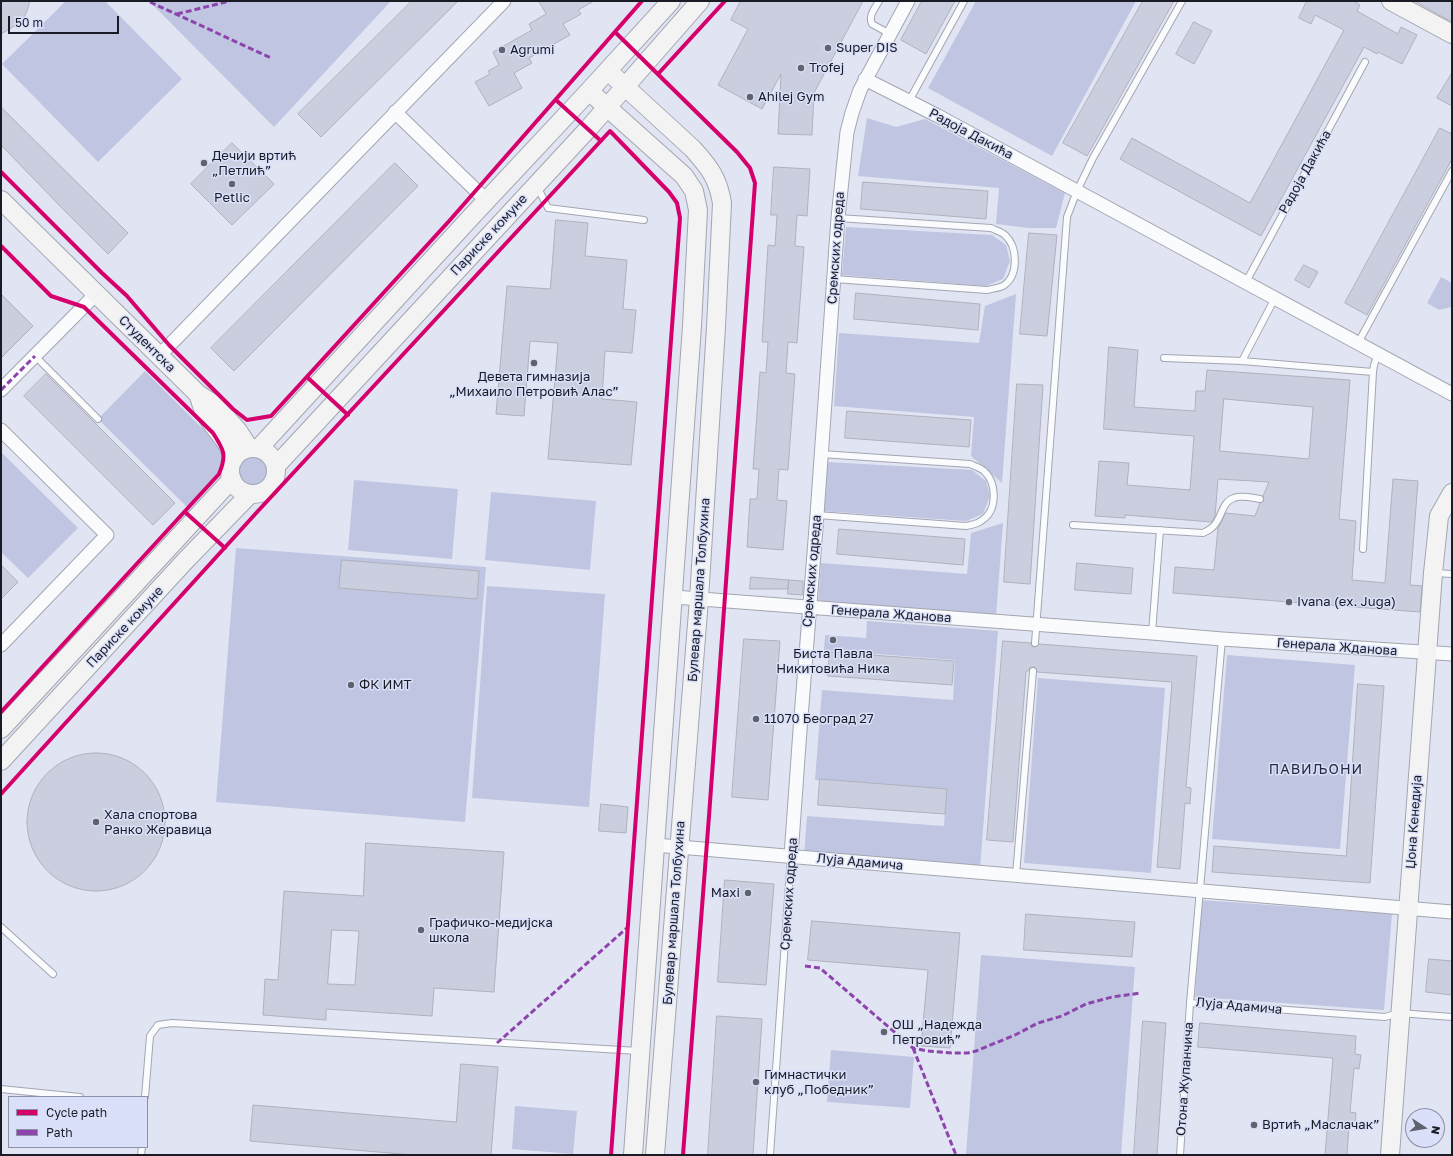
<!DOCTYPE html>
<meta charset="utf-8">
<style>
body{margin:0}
#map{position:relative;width:1453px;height:1156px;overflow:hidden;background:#e1e4f2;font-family:"Golos Text",sans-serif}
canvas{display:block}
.frame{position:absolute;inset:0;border:2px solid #1a1c25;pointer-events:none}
.legend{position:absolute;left:8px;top:1096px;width:140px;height:52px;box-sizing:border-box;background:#dae0f9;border:1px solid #8d92a4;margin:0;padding:5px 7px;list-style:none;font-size:12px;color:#1a1c25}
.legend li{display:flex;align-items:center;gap:8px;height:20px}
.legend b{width:20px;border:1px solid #8d92a4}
.north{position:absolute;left:1405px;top:1108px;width:40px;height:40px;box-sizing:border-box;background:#dae0f9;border:1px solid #8d92a4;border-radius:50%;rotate:102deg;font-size:11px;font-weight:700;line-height:16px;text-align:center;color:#1a1c25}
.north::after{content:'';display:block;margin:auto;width:14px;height:18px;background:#60626d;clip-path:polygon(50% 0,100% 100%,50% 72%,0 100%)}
.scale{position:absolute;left:8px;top:16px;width:111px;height:18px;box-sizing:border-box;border:2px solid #1a1c25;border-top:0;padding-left:5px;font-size:12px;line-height:14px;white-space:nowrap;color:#1a1c25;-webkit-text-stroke:3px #dae0f9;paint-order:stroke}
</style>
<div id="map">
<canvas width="1453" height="1156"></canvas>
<div class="frame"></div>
<ul class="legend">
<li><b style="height:5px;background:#d6006c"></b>Cycle path</li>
<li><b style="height:5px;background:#8e44ad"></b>Path</li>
</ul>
<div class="north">N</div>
<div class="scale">50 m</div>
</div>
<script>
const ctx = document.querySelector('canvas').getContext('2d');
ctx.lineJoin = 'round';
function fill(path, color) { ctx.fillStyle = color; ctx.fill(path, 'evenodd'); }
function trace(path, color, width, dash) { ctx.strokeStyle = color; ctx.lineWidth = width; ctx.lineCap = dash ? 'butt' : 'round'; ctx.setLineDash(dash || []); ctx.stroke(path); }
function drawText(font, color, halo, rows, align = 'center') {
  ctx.font = font + ' "Golos Text",sans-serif'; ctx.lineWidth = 3; ctx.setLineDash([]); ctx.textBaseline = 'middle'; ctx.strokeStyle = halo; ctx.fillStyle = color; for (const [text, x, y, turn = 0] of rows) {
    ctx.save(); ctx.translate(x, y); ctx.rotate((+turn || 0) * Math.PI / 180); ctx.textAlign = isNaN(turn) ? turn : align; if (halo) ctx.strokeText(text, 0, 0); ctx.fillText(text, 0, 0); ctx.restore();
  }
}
fill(new Path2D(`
 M66,1H105L182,79L98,162L2,64Z
 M149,1H391L274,127Z
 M976,1H1136L1052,156L928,88Z
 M867,118L896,127L925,119L1065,193L1056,228H1029L996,224L999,188L858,176Z
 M846,227L992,235L1006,245L1010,261L1003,279L986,286L842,275Z
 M1441,277L1452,283L1451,307L1439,310L1427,303Z
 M1016,294L1002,483L971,456L974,417L834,406L839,333L979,343L985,306Z
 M145,371L215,441L222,458L218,472L188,508L98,419Z
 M1,452L78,528L28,578L1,552Z
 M235 471a18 18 0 1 1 36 0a18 18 0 1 1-36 0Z
 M826,462L972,470L986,481L990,496L983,514L966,521L822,511Z
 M354,480L458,489L452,559L348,550Z
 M491,492L596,501L590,570L485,560Z
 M1003,523L996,616L818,602L821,563L967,574L971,533Z
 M236,548L486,567L465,822L216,802Z
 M487,586L605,594L589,807L472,798Z
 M867,621L998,631L980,870L804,857L807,816L944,826L946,790L815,780L822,690L953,700L955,660L824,650L825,635L866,638Z
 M1227,655L1355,665L1340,849L1212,839Z
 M1038,678L1165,688L1151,873L1024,863Z
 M1201,900L1392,914L1384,1010L1195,997Z
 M981,955L1135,967L1121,1155H966Z
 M831,1050L914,1057L910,1108L827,1102Z
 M515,1106L577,1111L573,1154L512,1149Z`), '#c0c6e2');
const building = new Path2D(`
 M1,1H30L27,11L23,19L16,25L1,34Z
 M412,1H458L321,137L298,114Z
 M539,1H594L578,10L581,14L563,24L570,35L529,58L532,63L514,73L522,88L489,106L475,82L490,74L488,71L499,65L493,52L532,30L529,24L546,14Z
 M741,1H863L814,93L812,135L778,134L781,74L762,109L718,85L748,29L731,20Z
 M922,1H955L926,54L901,40Z
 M1143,1H1174L1087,156L1063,143Z
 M1307,1H1354L1360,5L1357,11L1398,34L1401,27L1417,35L1402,64L1378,52L1377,54L1364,47L1261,236L1120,159L1132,138L1250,203L1344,30L1315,15L1311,24L1299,18Z
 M1415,1H1452V22L1439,15Z
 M1194,22L1212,31L1194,64L1176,54Z
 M1452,73V106L1437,98Z
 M1,107L128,233L108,254L62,208L1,145Z
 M1440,128L1452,134V159L1367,315L1345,303Z
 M232,143L274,184L232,225L191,184Z
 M395,163L418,186L234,371L211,348Z
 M774,167L810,169L807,216L797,215L795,246L804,247L797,343L788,342L786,373L795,374L788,470L779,469L777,500L787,501L783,550L747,547L750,499H757L759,469H753L760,372L766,373L768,342H762L768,245L775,246L777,215H771Z
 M863,182L988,191L986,219L861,209Z
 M556,220L588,223L585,256L627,260L623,309L636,310L632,353L605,351L602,399L637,402L631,465L548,459L558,343L530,341L524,416L496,414L507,286L550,289Z
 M1029,233L1057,235L1047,336L1020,334Z
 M1304,265L1318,272L1309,288L1295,280Z
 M856,293L980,304L978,330L854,319Z
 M1,294L33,326L1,358Z
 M1109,347L1138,350L1134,407L1195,411L1196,391H1205L1207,370L1350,380L1339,519L1356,521L1352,580L1385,583L1393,479L1418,481L1410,585L1422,586L1420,612L1173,593L1175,567L1214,570L1218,528L1226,513L1255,516L1260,503L1264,500L1263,496L1269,482L1218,479L1215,516L1212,522L1125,515V518L1095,516L1099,461L1129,463L1127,485L1190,490L1194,436L1104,429ZM1224,399L1313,407L1309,459L1220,451Z
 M46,374L175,503L153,525L24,396Z
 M1017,384L1043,385L1030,584L1004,582Z
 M847,411L971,420L969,447L845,438Z
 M839,529L965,539L963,565L837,554Z
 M342,560L479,571L477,599L339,588Z
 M1077,563L1133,568L1131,594L1075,590Z
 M1,565L18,582L1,599Z
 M751,577L789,580L788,589H750Z
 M789,580L803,581V595L788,594Z
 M744,639L780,641L768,800L732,797Z
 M1003,641L1031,643L1032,646L1035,647L1039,644L1197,656L1186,787L1191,788L1190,804L1185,803L1180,869L1157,867L1172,682L1037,672L1036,668L1033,667L1030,668L1028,671H1026L1013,842L987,840Z
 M830,652L954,661L952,685L828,676Z
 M1358,684L1384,686L1370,883L1212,872L1214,846L1346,856Z
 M27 822a69 69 0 1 1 138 0a69 69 0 1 1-138 0Z
 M820,779L947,789L945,814L818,805Z
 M601,804L628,807L626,833L599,831Z
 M366,843L504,852L494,992L434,988L432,1016L326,1009V1020L263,1015L265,979L278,980L284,891L363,896ZM332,930L359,931L355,985L328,984Z
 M725,880L774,884L766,985L718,982Z
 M1026,914L1135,922L1132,957L1024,950Z
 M812,921L960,933L950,1048L921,1046L928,970L808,960Z
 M1429,959L1452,961V995L1426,992Z
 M717,1016L762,1019L753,1155H708Z
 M1143,1021L1166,1023L1157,1155H1134Z
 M1200,1023L1356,1036L1355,1054L1361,1055L1359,1069L1354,1068L1350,1112L1356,1113L1355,1126L1349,1125L1347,1155H1325L1333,1058L1198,1047Z
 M461,1064L498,1067L491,1155H413L250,1141L253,1105L456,1122Z`);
fill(building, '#cacedf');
trace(building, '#afb1bc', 1);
const lane = new Path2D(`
 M879,1C875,8 868,16 872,24L890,34
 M909,101L964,1
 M537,186L548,208L644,220
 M834,279L987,290C992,289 998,288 1003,286C1019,276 1018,247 1005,235C1002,232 995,230 991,228L838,218
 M1246,282L1365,62
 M1358,343L1452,171
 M35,356L98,419
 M1164,358L1242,361L1373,372L1363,549
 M1242,361L1275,298
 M1373,372L1374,365L1378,354
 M817,515L966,526C971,525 977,524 981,521C998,511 997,483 984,471C981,468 974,466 970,464L821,454
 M1073,525L1203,533C1209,530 1213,528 1216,523C1222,515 1223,501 1234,498C1241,495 1253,498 1260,499
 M1435,573L1452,574
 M1152,633L1160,530
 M1035,643L1067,217L1077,191L1093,158L1182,1
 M1016,875L1033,671
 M1,927L53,974
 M1190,1003L1385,1017L1399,1013L1452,1017
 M1,1089L80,1097
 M145,1097L150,1036L158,1025L172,1023L638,1051
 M141,1155L142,1147
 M770,1155L791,856
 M1180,1155L1190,1003L1222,639`);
const street = new Path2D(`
 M865,79L938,116L1452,394
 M395,112L486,200
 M159,356L504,1
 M1,390L96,294
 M1,430L107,535L1,645
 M674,597L1152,633L1222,639L1452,654
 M655,845L1452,912
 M791,856L800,730L817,515L838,218L847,132L852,113L860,90L908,1`);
const secondary = new Path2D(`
 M1391,1L1452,34
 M608,71L693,149C709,167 718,178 722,203L716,327L699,599L655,1155
 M589,91L684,176L694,191L698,210L692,326L633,1155
 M1,200L198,394L215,405L238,431L249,448
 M198,394C201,401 202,409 206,415C216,432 229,440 233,460
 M259,448L472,216L589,91L671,1
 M230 471a23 23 0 1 1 46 0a23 23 0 1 1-46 0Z
 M276,466L588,129L700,1
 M1,729L232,479
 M1,761L185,561L250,494
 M1390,1155L1433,573L1439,516L1452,493`);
trace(lane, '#a3a6b0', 8);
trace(street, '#a3a6b0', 15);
trace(secondary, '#a3a6b0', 20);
trace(lane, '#fafbfd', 6);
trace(street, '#fafbfd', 13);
trace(secondary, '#f3f3f4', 18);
trace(new Path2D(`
 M150,2L271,58
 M177,14L230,1
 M1,390L35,356
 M805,966L820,968L913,1048L927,1051L952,1053H968L976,1051L1015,1035L1038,1023L1062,1016L1086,1004L1112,997L1141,993
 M497,1043L628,927
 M913,1048L956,1155`), '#8e44ad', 3, [6, 3]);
trace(new Path2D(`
 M615,32L737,152L750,168L755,183L709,816L683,1155
 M658,74L725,1
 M556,100L601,141
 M1,172L102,273L127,296L169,345L233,409L247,420L271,416L450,220L642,1
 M1,246L51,296L84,307L213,433C224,450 227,455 219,474L1,712
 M307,377L348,415
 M185,512L225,548
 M1,794L258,511L610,131L669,192L677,203L680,218L611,1155`), '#d6006c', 4);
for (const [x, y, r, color] of [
 [828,48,4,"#60626d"],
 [502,50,4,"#60626d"],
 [801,68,4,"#60626d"],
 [750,97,4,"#60626d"],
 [204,163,4,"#60626d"],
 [232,184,4,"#60626d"],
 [534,363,4,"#60626d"],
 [1289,602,4,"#60626d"],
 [833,640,4,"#60626d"],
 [351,685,4,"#60626d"],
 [756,719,4,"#60626d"],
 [96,822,4,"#60626d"],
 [748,893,4,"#60626d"],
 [421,930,4,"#60626d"],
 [884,1032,4,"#60626d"],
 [756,1082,4,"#60626d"],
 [1254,1125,4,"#60626d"]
]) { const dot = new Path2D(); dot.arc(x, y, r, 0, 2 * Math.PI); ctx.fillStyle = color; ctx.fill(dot); trace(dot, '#dae0f9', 1.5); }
drawText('13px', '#1a1c25', '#dae0f9', [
 ["Super DIS",836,48],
 ["Agrumi",510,50],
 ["Trofej",809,68],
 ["Ahilej Gym",758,97],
 ["Дечији вртић",212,156],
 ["„Петлић”",212,171],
 ["Petlic",232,198,"center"],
 ["Девета гимназија",534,377,"center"],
 ["„Михаило Петровић Алас”",534,392,"center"],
 ["Ivana (ex. Juga)",1297,602],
 ["Биста Павла",833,654,"center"],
 ["Никитовића Ника",833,669,"center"],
 ["ФК ИМТ",359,685],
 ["11070 Београд 27",764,719],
 ["Хала спортова",104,815],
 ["Ранко Жеравица",104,830],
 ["Maxi",740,893,"right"],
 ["Графичко-медијска",429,923],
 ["школа",429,938],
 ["ОШ „Надежда",892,1025],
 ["Петровић”",892,1040],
 ["Гимнастички",764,1075],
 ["клуб „Победник”",764,1090],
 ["Вртић „Маслачак”",1262,1125]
], 'left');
drawText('13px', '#1a1c25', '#dae0f9', [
 ["Радоја Дакића",971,134,28],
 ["Радоја Дакића",1305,172,-61],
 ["Париске комуне",489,235,-47],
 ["Сремских одреда",836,248,-86],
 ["Студентска",147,344,45],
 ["Сремских одреда",812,571,-85],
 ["Булевар маршала Толбухина",699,590,-86],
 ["Генерала Жданова",891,614,4],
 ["Париске комуне",125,627,-47],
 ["Генерала Жданова",1337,647,4],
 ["Џона Кенедија",1414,822,-86],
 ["Луја Адамича",860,862,5],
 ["Сремских одреда",789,894,-86],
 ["Булевар маршала Толбухина",674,913,-86],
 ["Луја Адамича",1239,1006,5],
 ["Отона Жупанчича",1185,1079,-86]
]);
ctx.letterSpacing = '1px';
drawText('14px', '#272b3e', '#dae0f9', [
 ["ПАВИЉОНИ",1316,770]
]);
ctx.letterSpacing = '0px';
</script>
